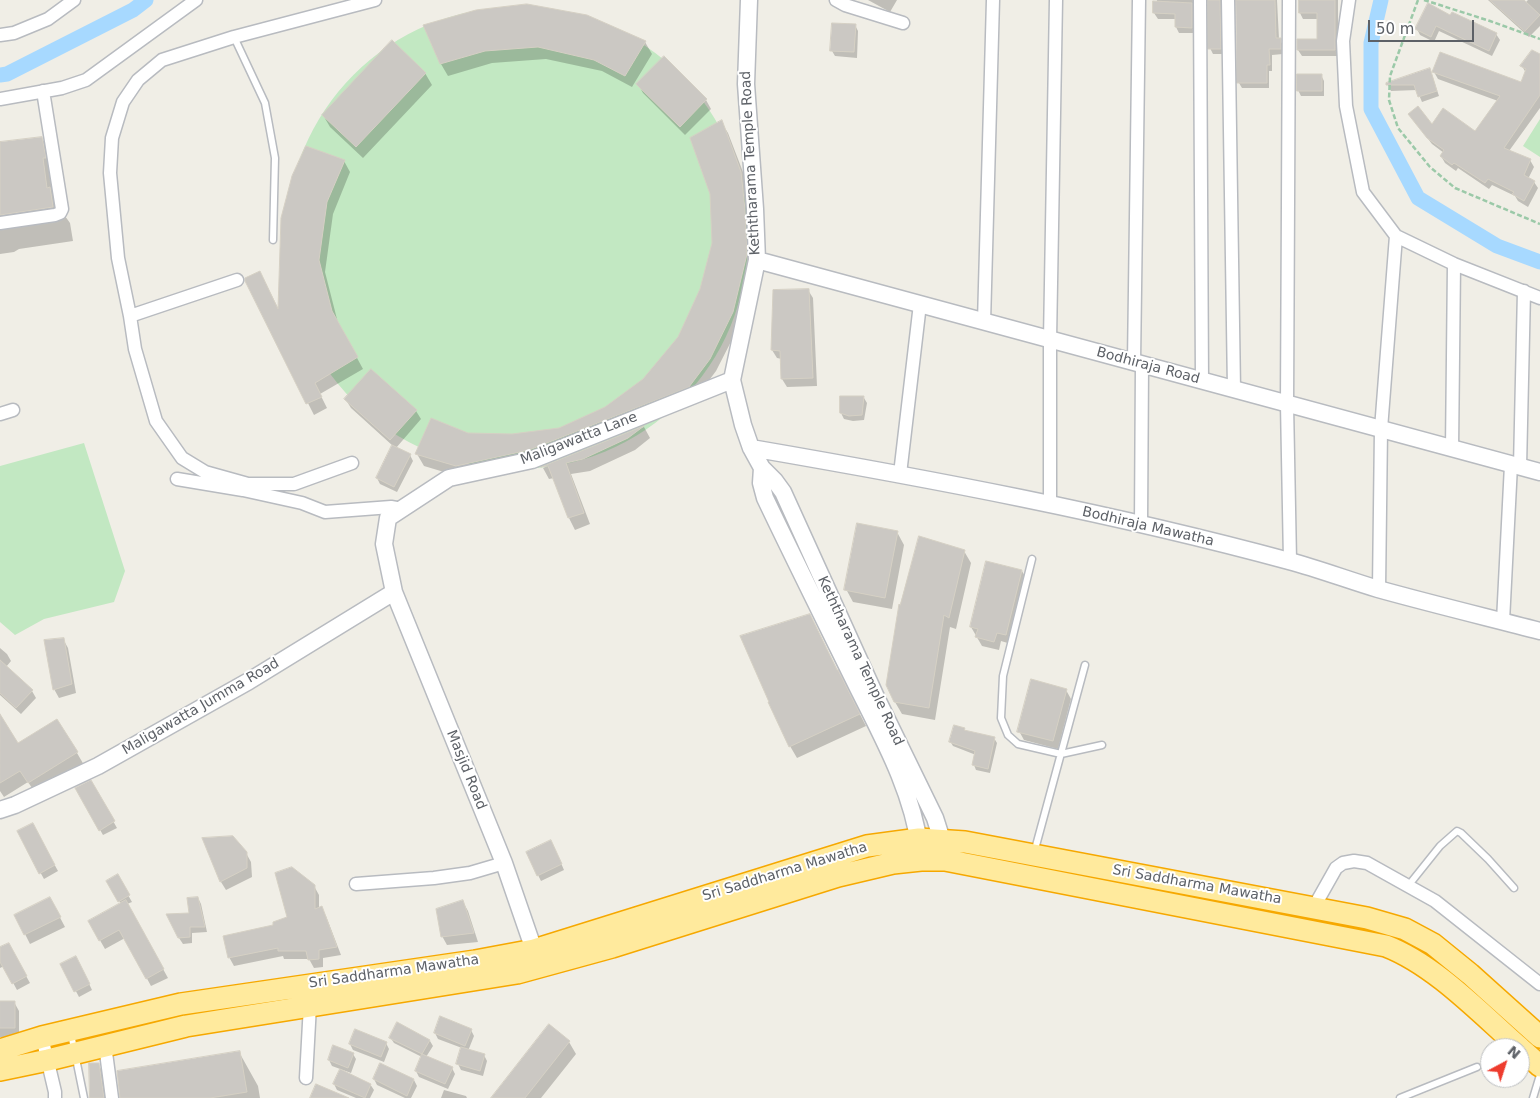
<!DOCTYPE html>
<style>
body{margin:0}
#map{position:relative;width:1540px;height:1098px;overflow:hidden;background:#f0eee6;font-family:"DejaVu Sans",sans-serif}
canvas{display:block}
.north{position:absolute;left:1480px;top:1038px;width:50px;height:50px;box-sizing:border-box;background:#fff;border:1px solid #bec0c2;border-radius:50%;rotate:40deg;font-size:14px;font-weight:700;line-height:20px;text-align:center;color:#5d6167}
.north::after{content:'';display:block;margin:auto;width:18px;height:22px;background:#ee3c2e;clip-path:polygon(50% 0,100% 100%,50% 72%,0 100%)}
.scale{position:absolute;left:1368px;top:20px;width:106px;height:22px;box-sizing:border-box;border:2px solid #5d6167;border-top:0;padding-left:6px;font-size:15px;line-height:18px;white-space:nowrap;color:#5d6167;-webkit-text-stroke:4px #fff;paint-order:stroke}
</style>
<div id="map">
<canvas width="1540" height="1098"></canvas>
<div class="north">N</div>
<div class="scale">50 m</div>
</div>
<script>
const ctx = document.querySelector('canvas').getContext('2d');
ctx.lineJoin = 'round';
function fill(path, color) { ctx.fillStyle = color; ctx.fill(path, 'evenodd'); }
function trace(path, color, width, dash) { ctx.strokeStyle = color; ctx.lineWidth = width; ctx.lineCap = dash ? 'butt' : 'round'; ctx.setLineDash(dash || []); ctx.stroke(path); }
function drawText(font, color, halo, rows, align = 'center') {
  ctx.font = font + ' "DejaVu Sans",sans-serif'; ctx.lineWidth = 4; ctx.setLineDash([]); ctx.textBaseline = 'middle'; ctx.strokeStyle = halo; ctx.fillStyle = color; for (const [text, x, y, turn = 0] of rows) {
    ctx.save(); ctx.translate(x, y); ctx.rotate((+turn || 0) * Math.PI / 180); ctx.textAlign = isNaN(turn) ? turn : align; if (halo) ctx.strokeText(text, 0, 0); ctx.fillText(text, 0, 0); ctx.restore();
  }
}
fill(new Path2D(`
 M286 238a231 231 0 1 1 462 0a231 231 0 1 1-462 0Z
 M1540,119V157L1523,146Z
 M84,443L125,571L114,602L44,619L15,635L0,622V466Z`), '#c2e8c2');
fill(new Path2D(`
 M868,0H897L890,12Z
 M1157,0H1198L1195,33H1179L1176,27V19H1158L1154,13Z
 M1209,0H1226L1223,54H1213L1210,48Z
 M1237,0H1277L1279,39L1283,45V54L1272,55V71H1269V88H1242L1239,83Z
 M1300,0H1338V56H1302L1298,50L1318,40V19H1303L1300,13Z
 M1488,0H1522L1525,3L1528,0H1540V26L1529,37Z
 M1452,13L1496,34L1500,40L1492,56L1439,31L1434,42L1420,35L1417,29L1451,16Z
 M855,25L858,31L857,58L835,56L832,51Z
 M425,26L645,42L652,54L632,87L602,71L546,59L492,63L448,76L441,64Z
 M1540,55V108L1509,151L1530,160L1534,167L1528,179L1534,182L1538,188L1528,207L1518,201L1515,196L1492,185L1489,189L1458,168L1456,171L1445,163L1441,156L1444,153L1432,144L1409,114L1432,126L1475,133L1498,101L1438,79L1434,72L1522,84L1526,73L1522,66Z
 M664,58L706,100L711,109L685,135L643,93L638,84Z
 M425,73L432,85L363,158L330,127L323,115Z
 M1321,75L1324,81V96H1301L1298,90Z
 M1432,75L1439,96L1422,102L1417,90L1391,91L1388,85L1387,84Z
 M721,122L728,133L748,185L753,266L740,324L716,371L695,399L464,478L424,466L417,454L467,434L512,436L559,429L606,408L644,380L679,338L701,290L713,243Z
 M42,138L61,173L65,216L70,223L73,241L19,249L14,252L0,254V144Z
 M344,161L350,172L333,214L325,272L338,323L363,369L320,394L327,408L314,415L246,281L266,284L280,312Z
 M808,290L813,298L817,386L787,387L782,379V359L777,358L772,350Z
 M864,398L867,403L864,420L853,421L844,419L841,413Z
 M346,400L416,411L421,419L396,448L410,455L413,461L397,492L380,484L377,478L393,446L351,408Z
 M644,427L650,438L635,450L590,471L571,474L590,524L575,530L569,518L554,478L549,479L543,468Z
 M897,532L904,545L892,609L853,602L846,589Z
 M964,551L971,563L956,629L950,627L935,720L902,714L895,702Z
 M1022,571L1027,580L1011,644L1001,641L999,650L982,646L971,627Z
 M810,616L866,726L797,758L790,746Z
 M63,639L68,648L76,693L59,698L54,689Z
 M0,648L7,654L11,661L6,667L32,691L36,698L21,714L0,695Z
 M1066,690L1071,699L1058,749L1024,740L1019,731Z
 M964,729L966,732L994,738L997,743L990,773L976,770L974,765L976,755L953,746L950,741Z
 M0,730L18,745L77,753L84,765L36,794L28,782L4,797L0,791Z
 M91,782L117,828L103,835L77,789Z
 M32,824L58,871L44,879L18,832Z
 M203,839L246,853L251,862L252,877L226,890L221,882Z
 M554,847L564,870L541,881L538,875Z
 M117,876L132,902L127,904L168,978L151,986L125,938L105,949L89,921L121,904L108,881Z
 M314,886L319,895V909L321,908L326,916L341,955L323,958V967L314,968L309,959H284L283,956L234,966L229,957L289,918Z
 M198,898L201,904L207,932L192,933V943L183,944L179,938Z
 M463,902L468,911L478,942L447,945L442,936Z
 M55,908L65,927L30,944L16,916Z
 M8,944L30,983L17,990L4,966L0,968V949Z
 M79,963L92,990L79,997L62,965Z
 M0,1002H14L19,1011V1037H0Z
 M397,1024L430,1041L433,1046L426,1057L452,1068L455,1074L448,1089L419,1077L416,1071L422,1057L394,1043L390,1037Z
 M471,1030L474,1036L468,1051L484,1055L487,1061L483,1076L461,1070L458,1064L462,1048L438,1039L435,1033Z
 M569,1042L576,1054L541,1098H492Z
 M386,1043L389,1049L384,1062L353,1050L350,1044Z
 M239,1052L258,1086L260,1098H121Z
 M353,1054L356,1059L351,1073L332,1066L329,1060Z
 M98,1064L118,1098H91Z
 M374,1079L414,1080L417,1086L411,1098H405L377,1085Z
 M334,1084H370L374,1090L370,1098H356L337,1090Z
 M444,1090L466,1096L467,1098H441Z`), '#0003');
trace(new Path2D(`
 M1381,0L1371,43V109L1418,198L1497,246L1540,262
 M0,75L7,74L133,10L146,0`), '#a7d9ff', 15);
const building = new Path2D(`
 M1208,0H1220L1221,49H1208Z
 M1236,0H1275L1276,38H1281V49H1269L1270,65H1267V83H1237Z
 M1299,0H1335V50H1297V39H1317V13H1299Z
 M1490,0H1524L1540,15L1525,31Z
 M1153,1L1192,3V28L1175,27V14L1153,13Z
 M1428,3L1450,15L1452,12L1497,33L1489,51L1436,26L1431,37L1415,29Z
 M527,4L587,15L646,41L625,76L594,60L538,47L485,51L440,64L423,25L476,10Z
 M832,23L856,24L854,52L830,51Z
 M392,40L426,73L356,147L322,115Z
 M1532,50L1540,54V95L1504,148L1531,159L1524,175L1535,181L1524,201L1512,194L1514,192L1488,179L1485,183L1454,163L1452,165L1440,156L1444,150L1427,138L1408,114L1418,106L1432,124L1443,108L1475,131L1500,96L1432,72L1440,52L1521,82L1526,69L1520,66Z
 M664,56L707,99L680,127L636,84Z
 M1430,68L1437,91L1418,97L1414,85H1386V83Z
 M1297,74H1322V91H1297Z
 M722,120L741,172L745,210L747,254L733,312L710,359L689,387L529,450L456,466L415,454L431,418L468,433L512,434L559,428L605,407L643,379L678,337L700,289L712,243L710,194L690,138Z
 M42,137L46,158H43L47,188L50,187L53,207L0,215V142Z
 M306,146L345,160L327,202L319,260L332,311L358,357L315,383L322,397L306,404L245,281V278L260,271L278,309L281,218L292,176Z
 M809,289L813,378L781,379L780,351L771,350L773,290Z
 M371,369L417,410L390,440L344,399Z
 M840,396H864L862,415L849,416L840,413Z
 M644,426L628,438L583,459L566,463L584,513L568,518L548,466L541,467Z
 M392,445L411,454L394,487L376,478Z
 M857,523L898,531L885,598L844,590Z
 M919,536L965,550L949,618L944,615L929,708L894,702L886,685L899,604L900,605Z
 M986,561L1022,570L1006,635L997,633L994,642L975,637L978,629L970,627Z
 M810,614L837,670H838L860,714L789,747L768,702H769L740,636Z
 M64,638L72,684L53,690L44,640Z
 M0,660L33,690L16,708L0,693Z
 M1031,679L1067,689L1053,741L1017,732Z
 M0,714L18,743L57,719L78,752L28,783L20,771L0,783Z
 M954,725L965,728L964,730L995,737L988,769L972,765L975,751L949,742Z
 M91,780L115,821L99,831L75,788Z
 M33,823L55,865L39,874L17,831Z
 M233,836L247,852V868L220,882L202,838Z
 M551,840L562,864L537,876L526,852Z
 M292,867L315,885V909L322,906L337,947L319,950V959L308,960L306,951H278V948L228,958L223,936L273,925V922L287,917L275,873Z
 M118,874L130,895L118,902L106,881Z
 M50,897L61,917L24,935L14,915Z
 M198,897L205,927H190V937L178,938L166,914L189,913L187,898Z
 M126,900L164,969L146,979L119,930L99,941L88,921Z
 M463,900L474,933L441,937L436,909Z
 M9,943L27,976L12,984L0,962V947Z
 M76,956L90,984L74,992L60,964Z
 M0,1001H15V1028H0Z
 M440,1016L472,1029L465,1046L434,1033Z
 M397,1022L430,1040L422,1054L389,1038Z
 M549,1024L570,1041L525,1098H491Z
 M355,1029L387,1042L381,1057L349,1044Z
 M333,1045L354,1053L348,1068L328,1060Z
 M461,1047L485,1054L480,1071L456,1064Z
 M240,1051L247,1092L210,1098H120L117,1071Z
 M422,1054L453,1067L445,1084L415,1071Z
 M89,1063H99L104,1098H90Z
 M380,1063L414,1079L407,1096L373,1079Z
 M340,1069L371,1084L365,1098L333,1084Z
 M316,1084L349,1098H310Z`);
fill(building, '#cbc8c3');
trace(building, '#d5d0c4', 1);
const service = new Path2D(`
 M234,37L265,103L275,158L273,240
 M1032,559L1003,676L1001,718L1008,735L1018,744L1061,754L1102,745
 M1034,853L1085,665
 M1408,886L1440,846L1457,831L1461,833L1488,859L1514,888
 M71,1034L84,1098
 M1400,1098L1477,1067
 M1533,1098L1540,1075`);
const minor = new Path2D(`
 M836,0L845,5L903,23
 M1200,0L1202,381
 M1228,0L1234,389
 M1289,0L1287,404L1290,561
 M1349,0L1343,41L1346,106L1363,192L1396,236L1454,264L1540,298
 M0,35L14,33L48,19L74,0
 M0,99L62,88L86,80L196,0
 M0,223L55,215L60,213L62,209L43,91
 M130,316L237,280
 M984,322L993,0
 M1134,362L1139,0
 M0,414L13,410
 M1452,449L1454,264
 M352,463L294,484H248L205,472L182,458L156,421L135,349L130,316L118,258L110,173L112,138L123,102L138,80L162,60L234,37L375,0
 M1520,467L1524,291
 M900,474L920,304
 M177,479L243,490L302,503L325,512L391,507L402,509
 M1050,504V340L1056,0
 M1141,524L1142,364
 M1379,589L1381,429L1396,236
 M1503,621L1511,465
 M356,884L434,878L470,873L504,863
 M1314,907L1336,868L1343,863L1354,861L1367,863L1435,901L1540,984
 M42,1037L55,1092V1098
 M105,1045L112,1098
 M306,1078L310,1005`);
const tertiary = new Path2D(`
 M749,0L746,84L755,209L757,260L732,380L743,425L751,448L762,468L775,481L783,492L876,697L935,818L942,840L944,851
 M757,260L1540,472
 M751,448C931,479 1112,513 1289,561C1319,569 1348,580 1378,589C1432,604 1486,617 1540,631
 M762,468L761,483L765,498C794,559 824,619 854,680C880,733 912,788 920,849
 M0,810L15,805L98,766L249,681L394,592
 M534,950L504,863L394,592L384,544L388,518L449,478L532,460L732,380`);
const trunk = new Path2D(`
 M1520,1048L1540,1066
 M0,1050L42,1037L181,1004L475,961L534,950L867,846L919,839L965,842L1367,918L1405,929L1433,944L1470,974L1540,1037
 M0,1070L48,1060L186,1026L517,973L612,947L838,876L893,863L921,860H945L1386,946C1435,965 1480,1013 1520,1048`);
trace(service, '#b8bbc0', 9);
trace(minor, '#b8bbc0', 15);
trace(tertiary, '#b8bbc0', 19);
trace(trunk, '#f6a800', 24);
trace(new Path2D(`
 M1418,0L1390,76L1389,100L1398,128L1430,167L1455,188L1540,224
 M1424,0L1490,21L1540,39`), '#9bc9a8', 2.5, [5, 2.5]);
trace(service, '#fff', 6);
trace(minor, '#fff', 12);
trace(tertiary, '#fff', 16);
trace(trunk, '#ffea9d', 21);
drawText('14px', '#5d6167', '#fff', [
 ["Keththarama Temple Road",751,163,-93],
 ["Bodhiraja Road",1148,366,15],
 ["Maligawatta Lane",579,439,-21],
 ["Bodhiraja Mawatha",1148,527,13],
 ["Keththarama Temple Road",860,661,65],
 ["Maligawatta Jumma Road",201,707,-30],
 ["Masjid Road",466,770,68],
 ["Sri Saddharma Mawatha",785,872,-17],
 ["Sri Saddharma Mawatha",1197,885,10],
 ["Sri Saddharma Mawatha",394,972,-8]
]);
</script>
